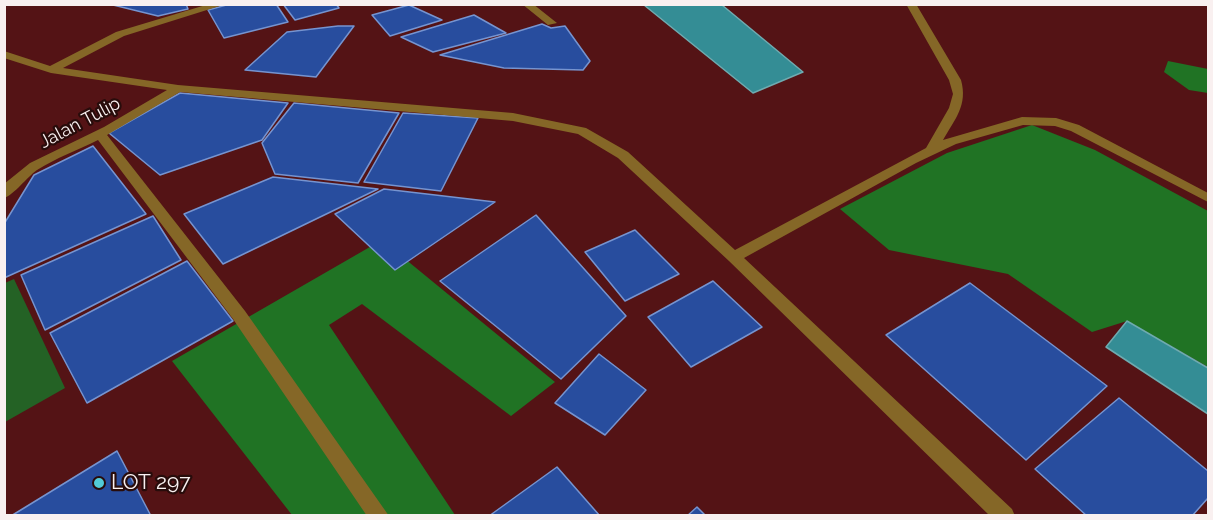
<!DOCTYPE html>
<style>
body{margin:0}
#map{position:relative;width:1213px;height:520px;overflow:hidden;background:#541315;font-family:Raleway,sans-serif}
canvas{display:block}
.frame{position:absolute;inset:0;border:6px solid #f9f0f0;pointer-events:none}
</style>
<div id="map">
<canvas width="1213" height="520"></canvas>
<div class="frame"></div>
</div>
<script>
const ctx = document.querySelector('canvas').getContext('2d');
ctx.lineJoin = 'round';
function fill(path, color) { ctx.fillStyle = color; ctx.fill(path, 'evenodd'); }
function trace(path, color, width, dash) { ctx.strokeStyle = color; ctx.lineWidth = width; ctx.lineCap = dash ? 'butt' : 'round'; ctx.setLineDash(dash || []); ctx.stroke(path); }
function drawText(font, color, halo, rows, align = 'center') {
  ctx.font = font + ' Raleway,sans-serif'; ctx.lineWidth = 4.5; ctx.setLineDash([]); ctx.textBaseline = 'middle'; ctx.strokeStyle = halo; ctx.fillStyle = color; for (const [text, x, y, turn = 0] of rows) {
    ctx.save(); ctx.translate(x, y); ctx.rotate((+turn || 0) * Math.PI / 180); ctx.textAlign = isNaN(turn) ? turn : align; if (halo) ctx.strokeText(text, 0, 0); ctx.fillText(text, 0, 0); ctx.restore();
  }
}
fill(new Path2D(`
 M14,279L65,388L5,422V283Z`), '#246225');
fill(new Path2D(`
 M1168,61L1208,69V93L1189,90L1164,72Z
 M1032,125L1095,150L1208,211V367L1127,321L1092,332L1008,274L889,250L840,209L947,153Z
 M382,240L555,382L511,416L362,304L329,325L455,515H292L172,361Z`), '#207324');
const water = new Path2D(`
 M644,5H722L803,72L753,93Z
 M1127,321L1208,368V414L1106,347Z`);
fill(water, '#348d95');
trace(water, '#6fabb0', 1.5);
const building = new Path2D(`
 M109,4H186L188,9L158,16Z
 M230,4H276L288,22L224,38L208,10Z
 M283,4H336L339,8L295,20Z
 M409,5L442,20L390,36L372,15Z
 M474,15L506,33L433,52L401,37Z
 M542,24L551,28L565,26L590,61L583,70L504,68L440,55Z
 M338,26H354L316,77L245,70L287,32Z
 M180,93L288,103L262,140L160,175L109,133Z
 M294,103L399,113L358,183L275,174L262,143Z
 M403,113L478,118L441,191L364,182Z
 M93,146L146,214L4,278V224L34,175Z
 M273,177L378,189L223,264L184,214Z
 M384,189L495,202L395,270L335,214Z
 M536,215L626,316L561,379L440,281Z
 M153,216L181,260L45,330L21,275Z
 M635,230L679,274L625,301L585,252Z
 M187,261L233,321L87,403L50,333Z
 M713,281L762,327L691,367L648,317Z
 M970,283L1107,386L1026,460L886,335Z
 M599,354L646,390L605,435L555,403Z
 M1119,398L1208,471V498L1192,516H1087L1035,469Z
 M117,451L151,516H11Z
 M557,467L600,516H489Z
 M697,507L706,516H687Z`);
fill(building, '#284d9e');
trace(building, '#7694d0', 1.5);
fill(new Path2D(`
 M209,4H226L124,36L63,68L178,85L513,113L586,128L628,152L735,250L926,148L949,108L953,94L949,80L906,4H916L961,80C968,105 955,119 943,140L1022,117L1056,118L1079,125L1208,193V202L1071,131L1055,126L1023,125L956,144L916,163L744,258L1012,509L1015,516H990L729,261L618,158L578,134L513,121L180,92L107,135L245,311L389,516H367L233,319L98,140C78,150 56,158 37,170C27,177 14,195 4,198V184L30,163L104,127L167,90L51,73L4,58V51L50,66L116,32Z
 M522,4H533L557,23L548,25Z`), '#856727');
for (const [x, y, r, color] of [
 [99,483,6,"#52cbd7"]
]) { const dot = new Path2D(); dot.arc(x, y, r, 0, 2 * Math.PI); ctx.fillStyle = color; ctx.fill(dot); trace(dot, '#280c0b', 2); }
drawText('18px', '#f9f0f0', '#280c0b', [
 ["Jalan Tulip",80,123,-28]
]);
drawText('21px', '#f9f0f0', '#280c0b', [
 ["LOT 297",111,483]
], 'left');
</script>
